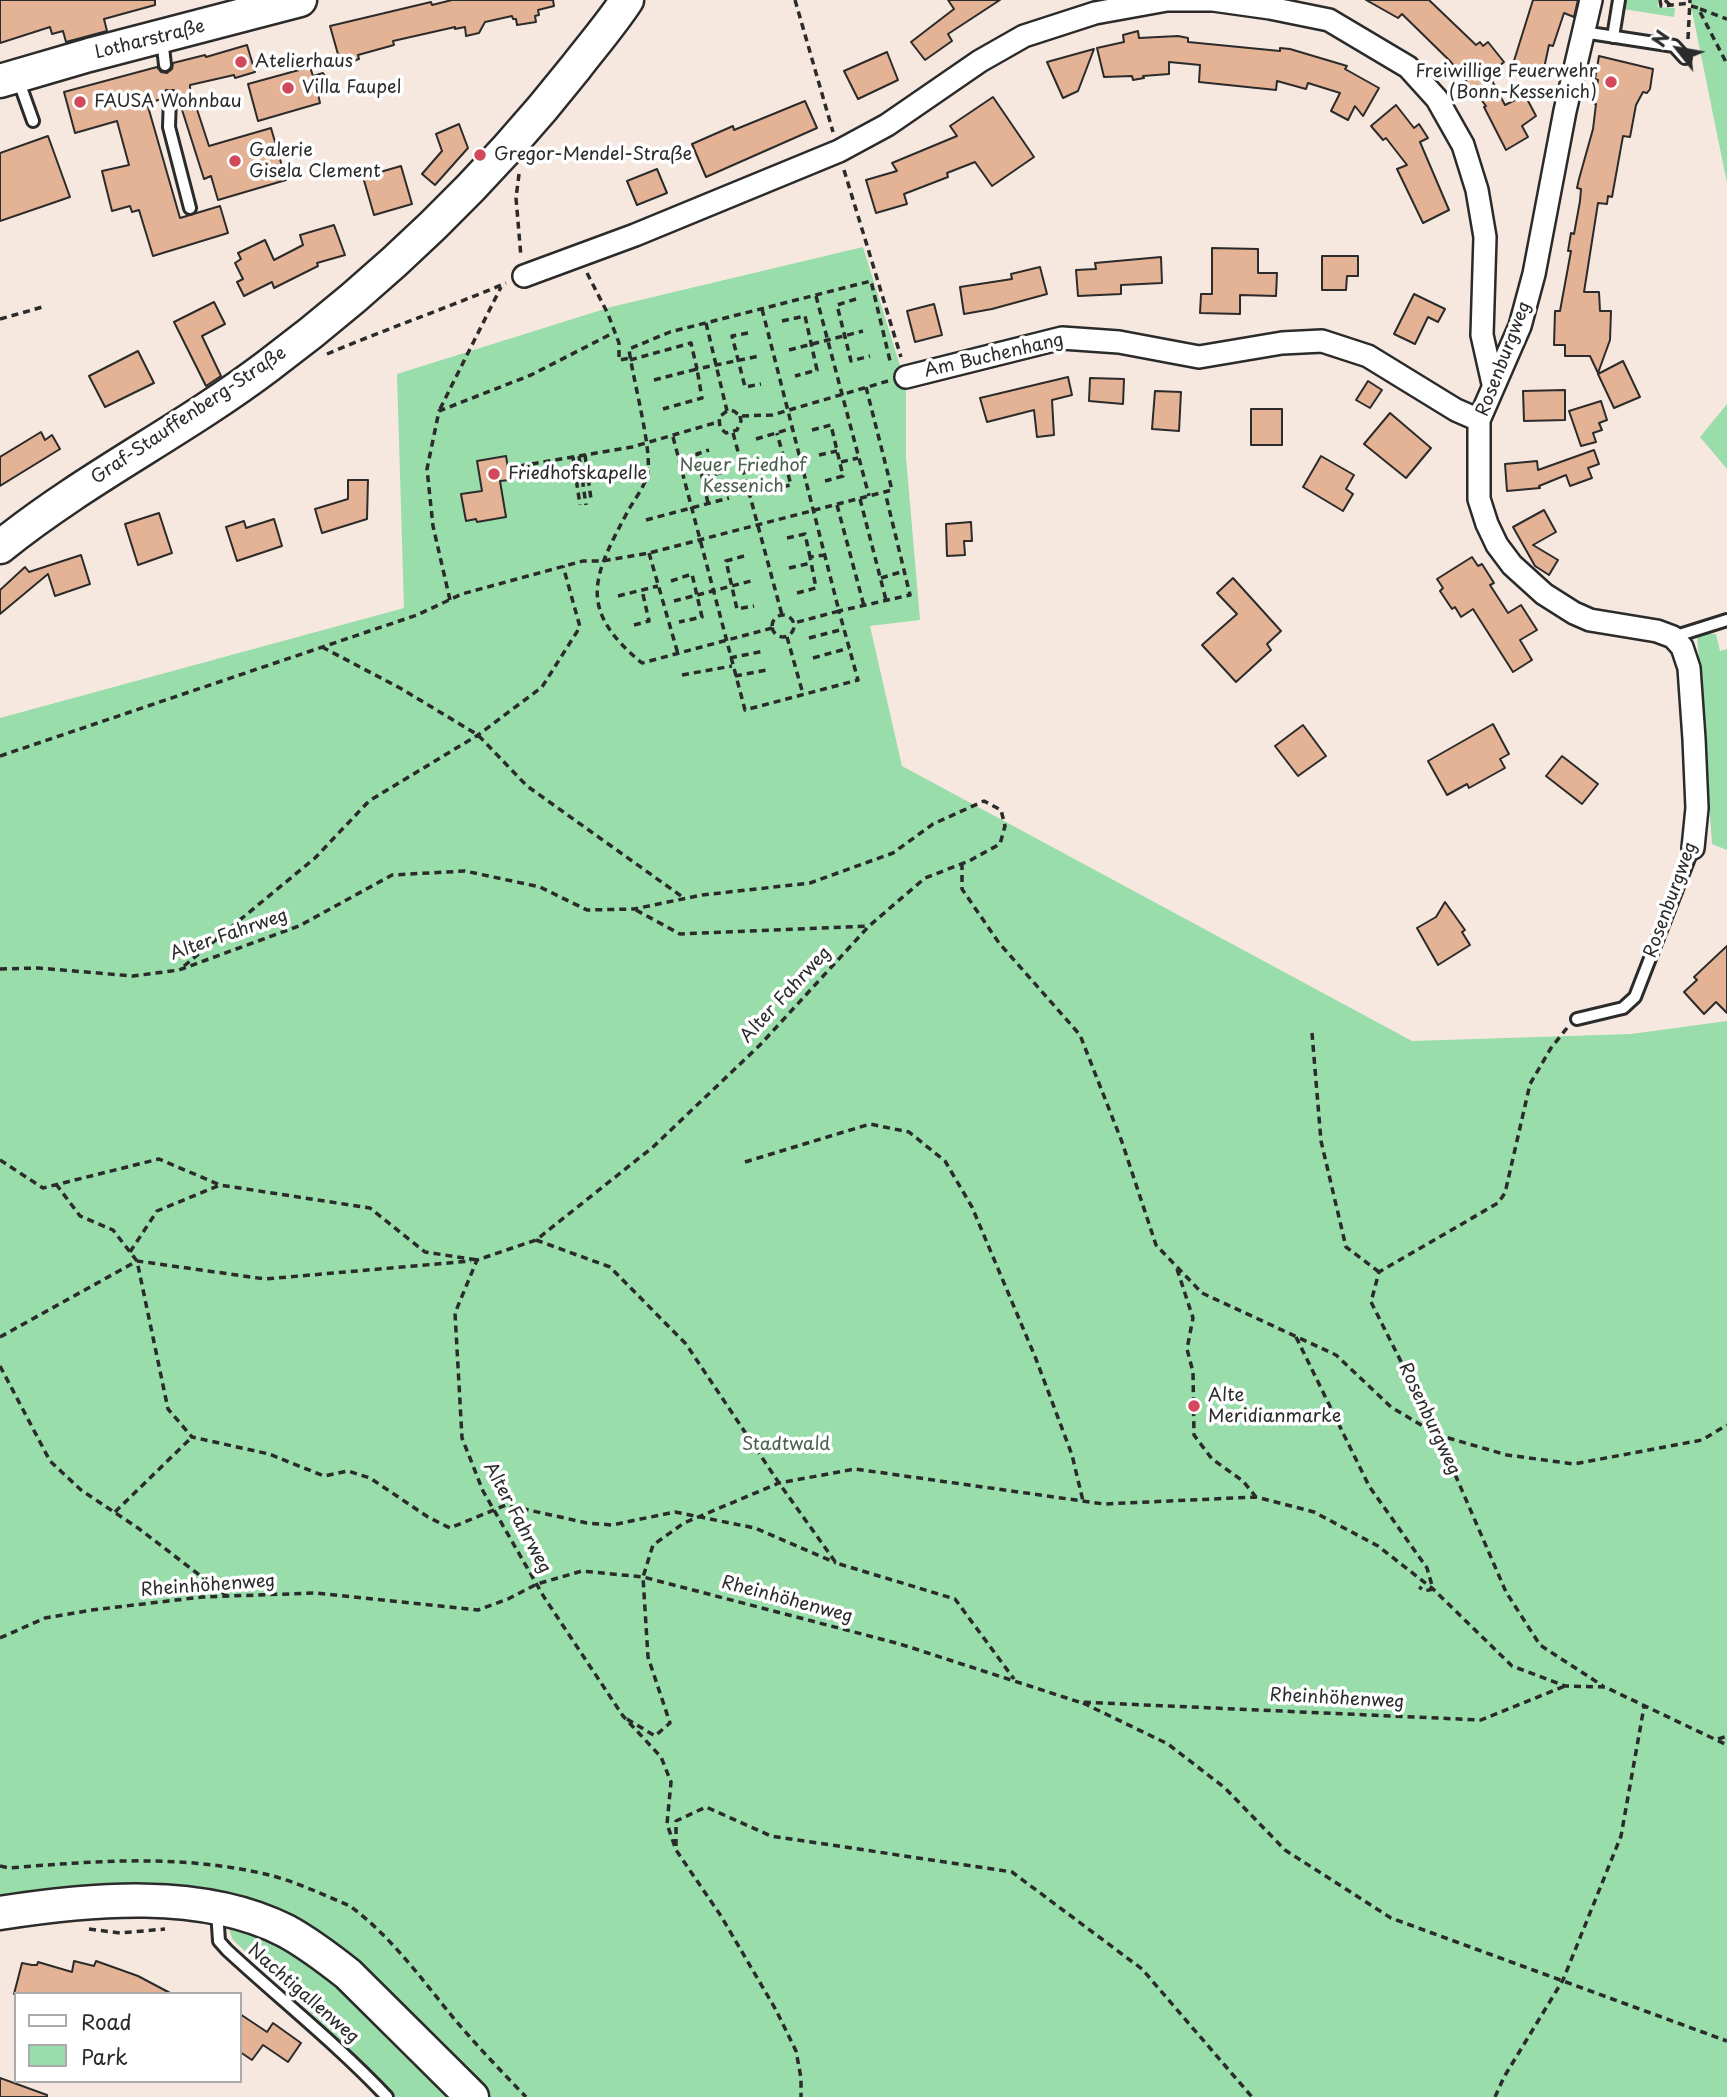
<!DOCTYPE html>
<meta charset="utf-8">
<style>
body{margin:0}
#map{position:relative;width:1727px;height:2097px;overflow:hidden;background:#f7e8df;font-family:"Playpen Sans",sans-serif}
canvas{display:block}
.legend{position:absolute;left:14px;top:1992px;width:228px;height:91px;box-sizing:border-box;background:#fff;border:2px solid #aaa;margin:0;padding:9px 12px;list-style:none;font-size:21px;color:#2b2b2b}
.legend li{display:flex;align-items:center;gap:14px;height:35px}
.legend b{width:35px;border:2px solid #aaa}
.north{position:absolute;left:1643px;top:14px;width:70px;height:70px;-webkit-text-stroke:5px #fff;paint-order:stroke;rotate:301deg;font-size:19px;font-weight:700;line-height:28px;text-align:center;color:#2b2b2b}
.north::after{content:'';display:block;margin:auto;width:24px;height:32px;background:#2b2b2b;clip-path:polygon(50% 0,100% 100%,50% 72%,0 100%)}
</style>
<div id="map">
<canvas width="1727" height="2097"></canvas>
<ul class="legend">
<li><b style="height:9px;background:#fff"></b>Road</li>
<li><b style="height:19px;background:#98ddaa"></b>Park</li>
</ul>
<div class="north">N</div>
</div>
<script>
const ctx = document.querySelector('canvas').getContext('2d');
ctx.lineJoin = 'round';
function fill(path, color) { ctx.fillStyle = color; ctx.fill(path, 'evenodd'); }
function trace(path, color, width, dash) { ctx.strokeStyle = color; ctx.lineWidth = width; ctx.lineCap = dash ? 'butt' : 'round'; ctx.setLineDash(dash || []); ctx.stroke(path); }
function drawText(font, color, halo, rows, align = 'center') {
  ctx.font = font + ' "Playpen Sans",sans-serif'; ctx.lineWidth = 7; ctx.setLineDash([]); ctx.textBaseline = 'middle'; ctx.strokeStyle = halo; ctx.fillStyle = color; for (const [text, x, y, turn = 0] of rows) {
    ctx.save(); ctx.translate(x, y); ctx.rotate((+turn || 0) * Math.PI / 180); ctx.textAlign = isNaN(turn) ? turn : align; if (halo) ctx.strokeText(text, 0, 0); ctx.fillText(text, 0, 0); ctx.restore();
  }
}
fill(new Path2D(`
 M1611,0H1660L1658,1V7L1675,8L1674,17L1610,7Z
 M1692,0H1727V183L1691,6Z
 M863,247L906,385V457L920,620L870,626L902,766L1412,1041L1631,1034L1727,1021V2097H396L357,2056L233,1940L215,1893L0,1899V718L404,608L397,374L611,307Z
 M1727,404V469L1700,437Z
 M1697,634H1716L1720,651L1727,649V850L1712,844Z`), '#98ddaa');
const building = new Path2D(`
 M0,0H155V5L104,19L107,31L66,42L63,31L52,34L50,27L0,43Z
 M452,0H553L554,6L538,10L539,15L535,16L536,22L517,25L516,19H513L512,16L485,22L479,33L466,36L465,27L455,29V27L393,41L394,45L358,55L359,59L341,65L330,26L431,2L432,5Z
 M948,0H1000L948,34L952,41L925,60L911,42L954,9Z
 M1366,0H1429L1476,45L1480,42L1483,46L1488,42L1504,62L1489,75L1505,105L1525,95L1536,116L1522,126L1528,137L1506,150L1484,107L1486,106L1451,62L1402,14L1398,18Z
 M1533,0H1578L1574,17L1564,13L1553,46L1549,45L1543,73L1513,64Z
 M1138,31L1139,38L1178,36L1188,38V42L1280,51V48L1290,49L1347,66L1345,69L1379,88L1363,116L1355,106L1348,120L1331,111L1340,93L1308,83L1306,89L1277,81L1276,90L1199,82L1200,65L1169,62V74L1143,76L1144,78L1133,80L1132,76L1104,77L1097,48L1124,42L1123,35Z
 M247,45L255,72L235,78L234,75L190,85V88L209,146L271,128L286,180L218,200L211,176L204,179L177,94L174,90H166L162,99L147,103L180,218L220,206L228,233L153,256L139,210L132,212L130,206L112,211L102,171L129,165L117,121L75,133L64,92L157,67L161,72L167,73L172,69L173,63L205,55L206,57Z
 M1094,49L1078,91L1063,98L1047,62Z
 M887,52L898,80L858,99L844,71Z
 M1599,56L1653,69L1650,89L1647,93L1643,92L1636,105L1630,137L1623,136L1612,197L1608,196L1607,204L1598,203L1584,292H1599L1600,311H1611L1610,340L1598,373L1590,356H1565V345H1554L1555,311H1560L1571,251H1568L1571,233L1574,234L1580,201L1581,189L1577,188L1579,179L1593,129L1596,104L1593,103L1598,80L1595,79Z
 M310,67L313,76L323,73L330,84L324,92L318,94L320,103L258,121L248,84Z
 M993,97L1034,157L992,186L975,162L947,173L948,177L904,194L907,204L876,213L866,180L897,171L892,163L957,136L950,126Z
 M805,101L817,128L706,177L692,144L733,126L734,130Z
 M1396,105L1414,128L1419,124L1428,138L1420,142L1449,210L1423,223L1397,169L1407,165L1386,138L1383,140L1371,126Z
 M459,124L468,148L435,185L422,174L442,151L436,134Z
 M48,136L70,197L0,221V153Z
 M401,166L412,204L374,215L363,177Z
 M657,169L667,193L637,205L627,181Z
 M334,225L345,255L317,263L318,266L274,288L272,282L244,296L237,282L243,279L235,263L241,259L238,253L265,240L274,260L303,245L300,235Z
 M1212,248L1258,249V273H1277L1276,296L1240,295V314L1200,313L1201,294H1212Z
 M1322,256H1358V276H1347L1346,290H1322Z
 M1161,257L1162,283L1121,285V294L1078,296L1076,270L1096,269L1095,263Z
 M1040,267L1047,294L992,309L964,314L960,287L1012,279L1011,274Z
 M1414,294L1445,309L1438,322L1428,317L1415,344L1394,334Z
 M214,302L225,324L202,336L221,376L206,386L174,322Z
 M934,304L942,335L915,342L907,311Z
 M138,351L154,383L105,407L89,376Z
 M1623,361L1640,397L1614,408L1598,374Z
 M1068,377L1072,395L1052,400L1054,435L1037,437L1034,410L987,422L980,398Z
 M1090,378L1124,379L1123,404L1089,401Z
 M1368,381L1382,390L1370,408L1356,400Z
 M1565,390V420L1524,421L1523,391Z
 M1155,391L1181,392L1179,431L1152,429Z
 M1601,401L1607,420L1599,423L1602,430L1593,433L1596,442L1581,446L1569,411Z
 M1251,409H1282V445H1251Z
 M1390,413L1431,448L1406,478L1364,444Z
 M41,432L45,440L52,435L60,449L0,486V457Z
 M1594,450L1599,464L1588,468L1592,478L1570,486L1566,475L1539,486L1540,488L1507,491L1505,464L1537,461L1538,470Z
 M506,456L510,480L500,481L506,517L477,522L476,519L466,521L461,494L482,491L477,461Z
 M1321,456L1354,475L1346,489L1353,494L1343,511L1303,487Z
 M348,480H368L367,519L322,533L315,509L348,499Z
 M1544,510L1556,532L1533,545L1558,560L1549,575L1535,566L1513,527Z
 M159,513L172,553L138,565L125,524Z
 M274,519L282,546L237,561L226,527L244,521L246,528Z
 M971,522L972,541H964L965,555L947,556L946,524Z
 M81,555L90,584L55,596L48,574L0,614V590L25,567L29,572Z
 M1472,557L1478,566L1482,564L1494,583L1490,585L1508,613L1521,605L1537,630L1520,640L1532,660L1513,672L1473,609L1461,617L1455,607L1452,609L1440,591L1443,588L1437,579Z
 M1233,578L1281,631L1267,644L1271,650L1236,682L1202,645L1237,614L1217,593Z
 M1493,724L1509,754L1500,759L1505,768L1469,788L1467,784L1447,795L1428,761Z
 M1303,725L1326,756L1298,776L1275,746Z
 M1562,756L1598,784L1582,804L1546,776Z
 M1445,902L1465,930L1462,932L1470,945L1438,965L1417,928L1436,917Z
 M1727,946V1013L1716,1002L1704,1014L1684,992L1697,980L1694,977Z
 M74,1961L94,1966L96,1961L138,1976L172,1994H14L22,1963L32,1965H37L38,1962L72,1972Z
 M240,2014L267,2032L273,2023L301,2043L288,2062L263,2045L252,2060L240,2052Z
 M0,2078L47,2095V2097H0Z`);
fill(building, '#e4b395');
trace(building, '#2b2b2b', 2);
const lane = new Path2D(`
 M1583,32L1674,46L1685,58
 M1613,37L1619,0
 M162,38L165,65
 M18,79L33,121
 M170,97L169,127L190,208
 M1673,637L1727,620
 M1577,1019L1623,1008L1635,997L1693,848
 M217,1911L219,1941L227,1950C280,1999 337,2044 387,2097`);
const street = new Path2D(`
 M1591,0L1565,111L1534,274L1520,326L1479,420V499L1487,524L1497,545L1512,565L1544,594L1574,613L1590,620L1657,631L1673,637L1682,647L1689,668L1694,739L1697,808L1693,848
 M524,276L635,235L839,151L887,125L980,61L1024,36L1095,13L1167,0H1213L1270,8L1329,20L1408,67L1437,99L1463,145L1477,190L1485,237L1482,335L1493,384
 M906,377L1062,338L1119,342L1199,357L1282,343L1322,341L1368,356L1456,410L1479,420`);
const secondary = new Path2D(`
 M0,81L89,55L300,0
 M0,547C84,479 182,431 268,366C383,280 487,180 576,67C593,45 612,23 627,0
 M0,1913C90,1899 202,1888 286,1931C308,1943 329,1959 348,1974L472,2097`);
trace(lane, '#2b2b2b', 16);
trace(street, '#2b2b2b', 26);
trace(secondary, '#2b2b2b', 37);
trace(new Path2D(`
 M795,0L833,132
 M1660,0L1661,6L1691,3
 M1665,0L1670,5
 M1691,6L1698,8L1727,64
 M1700,9L1727,19
 M1688,39L1690,0
 M844,170L901,357
 M519,174L516,198L521,257
 M587,273L608,314L619,343V360L630,358
 M816,296L869,496
 M856,299L837,305L851,361L870,356
 M762,309L839,611L794,623
 M0,319L46,306
 M782,321L805,316L817,370L795,376
 M706,323L727,411
 M748,333L732,336L745,387L761,384
 M789,350L863,331
 M327,354C386,329 447,308 506,283
 M630,360L691,343L697,369L759,356
 M654,380L697,369L702,398L663,409
 M440,409L501,287
 M740,416L741,421L737,430L726,433L720,428L719,417L727,411H734L740,416L772,415L888,381
 M812,430L831,425L843,476L825,481
 M733,433L782,615
 M673,437L745,710L858,680L839,611L910,595L885,492
 M756,439L793,428
 M585,455L591,499
 M819,455L837,451
 M579,456L586,505
 M573,457L580,505
 M841,462L858,458
 M764,466L785,461
 M508,468L632,447L718,422
 M703,477L724,472
 M771,489L791,485L777,433
 M860,499L886,600
 M708,503L697,454L709,450
 M837,505L864,606
 M646,520L729,498
 M787,538L805,534L810,557
 M649,553L678,654
 M744,556L726,561L737,609L754,606
 M789,568L811,563
 M881,578L904,571
 M671,581L692,574L702,617L679,622
 M797,593L816,588L810,557L825,555
 M618,596L658,586
 M450,600L433,526L427,469L439,411L531,375L615,332
 M674,601L751,581
 M772 626a11 11 0 1 1 22 0a11 11 0 1 1-22 0Z
 M634,625L649,621L642,590
 M772,628L642,663C575,608 594,575 629,509C635,499 644,487 647,476C654,455 632,376 629,349L670,332L871,281L891,365
 M787,637L803,694
 M809,638L844,629
 M322,647L400,688L478,735L527,786L684,898
 M730,658L764,651
 M813,658L849,648
 M682,675L732,666
 M735,676L767,670
 M0,756L417,615L462,594L583,561H602L649,553L892,490L866,387
 M962,863V889L999,943L1080,1035L1122,1142L1156,1245L1202,1293L1336,1355L1391,1407L1438,1435L1507,1455L1574,1464L1702,1440L1727,1425
 M636,910L680,934L868,926
 M184,966L315,858L369,801L478,735L542,687L580,627L563,566
 M0,969L38,968L133,976L179,970L299,926L392,875L465,871L540,887L587,910L634,909L702,895L810,883L893,853L933,824L984,801L1001,810L1005,826L1000,844L969,861L925,878L869,926L760,1045L653,1147L536,1240L477,1260L455,1313L462,1438L483,1491L544,1597L623,1716L661,1757L671,1782L667,1824L676,1850L721,1916L776,2010L796,2051L801,2078V2097
 M1567,1028L1551,1048L1530,1084L1505,1193L1498,1203L1379,1272L1371,1302L1438,1435L1506,1592L1540,1645L1603,1686
 M1312,1033L1321,1141L1346,1247L1379,1272
 M0,1160L43,1188L159,1159L220,1185L370,1208L425,1252L477,1260
 M745,1162L870,1124L909,1132L945,1161L972,1207L1036,1359L1072,1455L1083,1501
 M56,1184L80,1216L113,1230L137,1261L168,1409L192,1437L269,1454L324,1476L348,1471L370,1478L428,1517L450,1528L506,1505L587,1523L612,1525L675,1512L755,1528L836,1563
 M536,1240L610,1267L686,1344L779,1483L836,1563L955,1599L1014,1679
 M130,1252L157,1211L220,1185
 M1177,1269L1193,1318L1187,1349L1193,1372L1194,1435L1212,1459L1243,1481L1256,1497
 M0,1337L137,1261L265,1279L471,1261
 M1296,1337L1369,1486L1427,1568L1433,1589L1425,1591L1419,1587
 M0,1366L50,1461L81,1490L138,1528L227,1596
 M115,1512L192,1437
 M0,1638L45,1618L92,1610L202,1597L315,1593L478,1610L508,1599L537,1584L582,1571L643,1577L900,1644L1079,1702L1481,1720L1565,1686
 M1083,1703L1168,1744L1225,1788L1285,1850L1391,1918L1727,2041
 M627,1719L655,1736L670,1723L648,1657L643,1577L653,1545L684,1523L779,1483L855,1469L1104,1504L1256,1497L1314,1512L1378,1546L1433,1589L1512,1666L1565,1686L1605,1687L1727,1745
 M1718,1739L1727,1736
 M676,1846V1821L706,1807L771,1836L1012,1872L1142,1969L1252,2097
 M0,1866L9,1868C97,1861 178,1854 265,1874C292,1880 324,1895 350,1906C392,1937 423,1981 456,2021C478,2047 502,2072 526,2097
 M89,1929L120,1933L165,1929
 M1495,2097L1504,2077L1563,1980L1621,1836L1644,1707`), '#2b2b2b', 3.5, [7, 5]);
trace(lane, '#fff', 10);
trace(street, '#fff', 21);
trace(secondary, '#fff', 32);
for (const [x, y, r, color] of [
 [241,62,7,"#d1495b"],
 [1611,82,7,"#d1495b"],
 [288,88,7,"#d1495b"],
 [80,102,7,"#d1495b"],
 [480,155,7,"#d1495b"],
 [235,161,7,"#d1495b"],
 [494,474,7,"#d1495b"],
 [1194,1406,7,"#d1495b"]
]) { const dot = new Path2D(); dot.arc(x, y, r, 0, 2 * Math.PI); ctx.fillStyle = color; ctx.fill(dot); trace(dot, '#fff', 2.5); }
drawText('18px', '#2b2b2b', '#fff', [
 ["Lotharstraße",150,40,-14],
 ["Am Buchenhang",994,356,-13],
 ["Rosenburgweg",1504,359,-69],
 ["Graf-Stauffenberg-Straße",189,416,-34],
 ["Rosenburgweg",1671,900,-70],
 ["Alter Fahrweg",229,935,-19],
 ["Alter Fahrweg",786,995,-47],
 ["Rosenburgweg",1429,1419,65],
 ["Alter Fahrweg",517,1518,62],
 ["Rheinhöhenweg",208,1586,-4],
 ["Rheinhöhenweg",787,1600,15],
 ["Rheinhöhenweg",1337,1699,3],
 ["Nachtigallenweg",303,1994,41]
]);
drawText('18px', '#2b2b2b', '#fff', [
 ["Atelierhaus",255,62],
 ["Freiwillige Feuerwehr",1597,72,"right"],
 ["(Bonn-Kessenich)",1597,93,"right"],
 ["Villa Faupel",302,88],
 ["FAUSA Wohnbau",94,102],
 ["Galerie",249,151],
 ["Gisela Clement",249,172],
 ["Gregor-Mendel-Straße",494,155],
 ["Friedhofskapelle",508,474],
 ["Alte",1208,1396],
 ["Meridianmarke",1208,1417]
], 'left');
drawText('18px', '#4c6051', '#fff', [
 ["Neuer Friedhof",743,466],
 ["Kessenich",743,487],
 ["Stadtwald",786,1445]
]);
</script>
